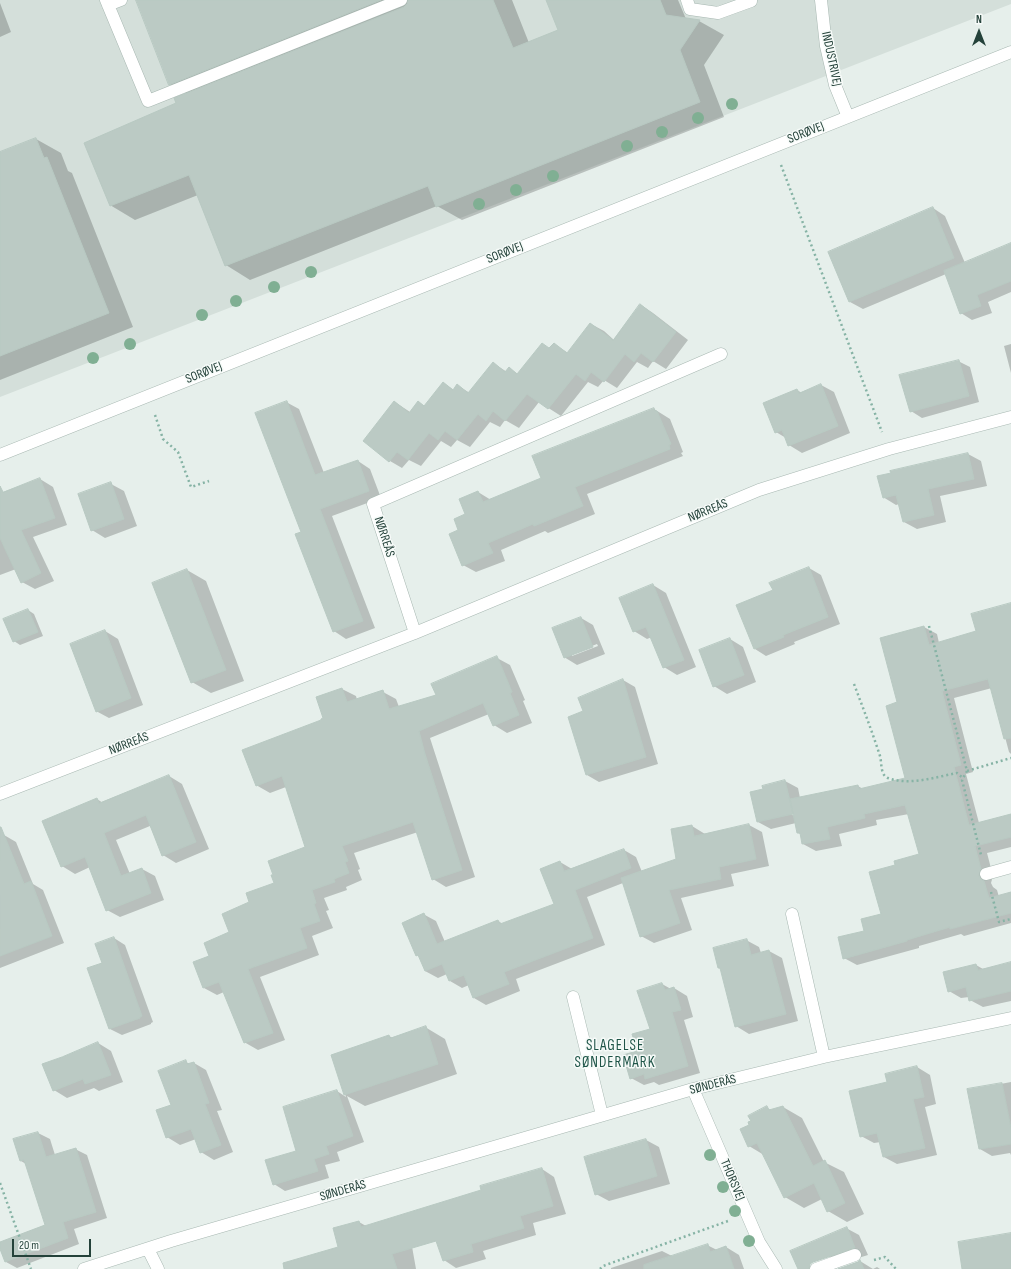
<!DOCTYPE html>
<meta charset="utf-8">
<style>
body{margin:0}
#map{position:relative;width:1011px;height:1269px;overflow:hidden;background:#e6efeb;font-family:"Sofia Sans Condensed",sans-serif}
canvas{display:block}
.north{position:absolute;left:959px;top:12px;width:40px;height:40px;-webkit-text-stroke:3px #f7fbf9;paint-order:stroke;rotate:0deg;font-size:11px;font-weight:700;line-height:16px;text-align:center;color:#24423a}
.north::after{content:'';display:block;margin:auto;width:14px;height:18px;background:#24423a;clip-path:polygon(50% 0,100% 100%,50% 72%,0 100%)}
.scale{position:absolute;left:12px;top:1239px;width:79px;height:18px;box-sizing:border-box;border:2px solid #24423a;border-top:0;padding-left:5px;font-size:12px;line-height:14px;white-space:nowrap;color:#24423a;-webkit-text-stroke:3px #f7fbf9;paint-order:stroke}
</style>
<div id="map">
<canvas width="1011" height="1269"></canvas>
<div class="north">N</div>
<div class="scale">20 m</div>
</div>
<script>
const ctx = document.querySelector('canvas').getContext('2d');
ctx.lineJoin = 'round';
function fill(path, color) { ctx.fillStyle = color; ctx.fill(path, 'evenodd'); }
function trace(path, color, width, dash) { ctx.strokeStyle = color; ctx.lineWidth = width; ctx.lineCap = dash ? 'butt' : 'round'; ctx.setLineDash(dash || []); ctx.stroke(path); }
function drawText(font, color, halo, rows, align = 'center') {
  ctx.font = font + ' "Sofia Sans Condensed",sans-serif'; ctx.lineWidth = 3; ctx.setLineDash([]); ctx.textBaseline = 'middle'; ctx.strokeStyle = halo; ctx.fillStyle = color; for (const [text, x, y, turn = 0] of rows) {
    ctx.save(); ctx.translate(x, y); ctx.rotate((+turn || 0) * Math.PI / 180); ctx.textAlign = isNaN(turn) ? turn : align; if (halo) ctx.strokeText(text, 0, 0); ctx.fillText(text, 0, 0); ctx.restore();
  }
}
fill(new Path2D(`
 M0,0H1011V4L0,397Z`), '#d4dfda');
fill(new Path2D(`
 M137,0H512L529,43L559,31L547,0H678L686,19L699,21L724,35L704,65L724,117L462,220L437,206L250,280L226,265L198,195L135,220L110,205L177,103L188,94L170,84Z
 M0,3L11,32L0,37Z
 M36,139L61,153L68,171L72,173L133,327L0,380V153Z
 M933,208L945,216L965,263L1011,244V292L988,302L992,313L972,320L961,313L946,274L863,309L850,302L829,252Z
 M641,305L653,313L688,340L666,369L653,361L648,368L637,362L617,388L604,380L598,387L588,382L561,416L539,402L519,428L505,420L500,427L490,422L470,447L457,440L451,447L441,441L421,466L409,460L402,468L390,461L395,402L410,412L418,402L425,406L443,383L454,390L458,386L470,393L493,363L507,372L509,368L518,374L550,349L554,344L568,353L591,324L604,331L614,340Z
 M1011,344V373L1004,346Z
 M958,361L970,367L979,402L922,418L911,411Z
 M821,385L834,392L850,433L802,453L789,445L786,438L776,432L797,390L802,393Z
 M286,402L299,409L324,473L358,461L370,469L381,498L332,516L375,628L346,639L334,631L302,533Z
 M654,409L670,419L683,452L681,453L683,456L587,494L595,514L548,533L545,531L501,550L505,561L476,572L463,565L460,530L478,492L491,500L543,478Z
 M968,454L981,461L987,486L940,496L946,522L917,529L904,522L899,504L896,505L883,497L892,474L891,471Z
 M40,479L53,487L67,525L33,537L54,581L35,589L22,582L16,569L0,575V494Z
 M111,484L124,491L137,526L105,538L92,530Z
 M809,568L821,575L840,624L794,642L795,644L766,656L755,649Z
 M187,570L206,581L244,681L211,693L192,682Z
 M653,585L666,593L696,667L677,675L664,667L652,637L647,639L634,631Z
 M1011,604V754L1009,752L992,688L954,698L973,772L966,774L979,823L1011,815V847L987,853L993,876L991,883L993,887L997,890L999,897L1011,893V923L964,936L961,934L919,946V948L857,965L844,958L865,932L882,915L896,866L920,855L909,814L876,820L877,825L839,834L842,846L816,851L803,844L801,834L798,833L796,823L771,829L758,822L764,790L785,781L798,788L800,798L858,786L863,789L906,779L898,703L924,627L937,634L939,643L977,632ZM789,810L794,813V816L788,812Z
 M28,610L34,614L43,636L20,645L14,641Z
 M581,618L593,625L605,654L577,665L564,657ZM597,644L598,646L572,656V654Z
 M105,631L118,639L143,705L109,718L96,711Z
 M730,639L743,647L756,682L727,694L714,686Z
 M497,658L510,665L525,700L523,701L532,723L507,733L494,725L489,714L430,738L475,877L446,887L433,879L418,832L354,853L360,869L358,870L362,880L346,887L347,890L324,898L329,910L326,911L333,928L312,936L319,955L260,977L285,1040L258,1050L244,1042L224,992L217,995L204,988L194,963L210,957L231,933L250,902L275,884L306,847L286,787L270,793L256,785L324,719L317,697L342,689L356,696L357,700L383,692L396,699L399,707L437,695Z
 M623,680L635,687L658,764L599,782L587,775L570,718L585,712Z
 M169,776L182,784L209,849L176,863L163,855L150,826L116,840L130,874L142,869L155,876L164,900L120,917L107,910L90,867L75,874L62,866L97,799L103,803Z
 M749,825L762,832L769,866L731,874L734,886L681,898L692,930L654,943L641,936L623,883L587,897L605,945L516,979L520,991L486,1005L474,998L469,985L462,988L450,981L447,974L438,978L425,971L420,957L417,955L423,914L436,921L445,942L498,921L503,924L556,905L560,862L572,869L624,850L636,857L642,872L677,860L692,826L705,834Z
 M4,835L16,842L33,884L43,890L64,943L0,968V836Z
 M114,938L125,945L153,1022L151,1023V1024L122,1035L110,1029L88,969L103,963Z
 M746,940L759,947L761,953L769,951L782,958L798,1021L749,1034L736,1026L721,969L719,968Z
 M1011,963V1001L983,1007L970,1000L969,997L961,998L949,991L976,965L983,969Z
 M662,984L671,989L674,988L687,996L693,1017L684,1020L700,1073L659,1085L654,1082L644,1085L631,1078L639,1052L651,1030L639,991Z
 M425,1027L445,1039L457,1074L365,1106L347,1096L364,1142L337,1152L340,1161L325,1165L329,1178L285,1191L274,1184L298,1151L337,1091L346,1097L332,1055L389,1036L393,1038Z
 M98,1043L111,1051L123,1082L99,1091L94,1088L67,1098L54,1090Z
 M186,1062L190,1064L194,1063L206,1070L222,1110L217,1111L233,1152L214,1160L201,1152L196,1139L180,1145L167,1137L172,1105Z
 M917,1067L930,1075L936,1104L925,1107L937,1155L897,1164L884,1157L881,1142L874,1143L861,1136L888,1082Z
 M1011,1082V1155L1010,1153L992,1156L980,1149L969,1090Z
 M783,1107L802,1118L824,1162L844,1172L864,1214L847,1222L828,1211L822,1199L804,1208L785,1197L764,1155L749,1146L750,1125L767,1108L771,1110Z
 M38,1133L50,1139L55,1155L75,1149L87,1155L107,1218L74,1229L79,1244L17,1268L6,1262L0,1246V1243L46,1225L26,1164L21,1161Z
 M646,1140L659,1147L670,1184L609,1201L596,1194Z
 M542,1169L554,1177L566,1214L533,1223L536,1235L483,1251L486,1259L456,1268L444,1260L482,1191Z
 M359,1222L366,1226L408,1224L416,1269H317L340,1248Z
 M846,1228L859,1235L868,1255L842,1263L829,1256Z
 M707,1245L717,1250L726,1247L739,1255L744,1269H611V1268L662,1251L672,1256Z
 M860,1261L873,1269L877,1267L880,1269H841Z`), '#0003');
const building = new Path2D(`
 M136,0H381L169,85Z
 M408,0H493L513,48L558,30L546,0H660L666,15L700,20L680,50L700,102L436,207L428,186L225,266L189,175L110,206L84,143L176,103L174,98L404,7L407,4Z
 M36,138L44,158L47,157L109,313L0,356V152Z
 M933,207L954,258L849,302L828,252Z
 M1011,243V281L977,295L981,306L960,314L944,271Z
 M640,304L676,332L653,362L641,353L634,362L625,354L604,382L591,372L585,381L576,374L548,409L527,394L505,421L493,411L486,421L478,414L457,440L445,431L438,440L429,433L408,460L397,452L389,462L363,441L394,401L409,413L418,401L424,406L443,382L453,390L457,384L468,393L493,362L505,372L509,367L517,374L542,343L549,348L554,343L567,353L590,323L613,340Z
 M959,360L969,396L910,412L899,375Z
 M821,384L838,426L788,446L782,430L775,433L763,403L797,389L799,393Z
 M287,401L315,475L358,460L369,491L320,509L363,621L333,632L295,534L301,532L255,413Z
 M654,408L655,411H657L671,444L669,445L670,449L575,487L583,506L534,526L533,524L488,543L493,553L462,566L449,534L458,530L454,519L465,514L459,499L478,491L483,502L541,478L532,456Z
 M968,453L974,479L928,489L934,515L903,522L896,495L883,498L877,476L891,473L890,471Z
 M40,478L55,518L21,530L41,573L21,583L0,538V486L3,492Z
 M111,482L124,519L91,531L78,494Z
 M809,567L828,617L783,635L784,637L754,649L736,605L773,590L769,583Z
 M187,569L226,670L191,683L152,583Z
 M653,584L684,660L663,668L646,627L633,632L619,598Z
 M1011,603V738L1004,739L988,679L942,691L961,765L954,767L969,825L1011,814V837L975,846L981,869L979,876L981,879L984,881L989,898L1011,892V913L950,929V927L907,940V941L843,959L838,937L864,931L861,919L881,914L869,872L895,865L894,861L919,854L905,805L864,814L865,818L827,827L830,839L802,844L800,833H797L790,799L858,785L859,789L905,778L886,706L897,702L880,638L924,626L929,645L976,631L971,614Z
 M28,609L38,632L13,642L3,619Z
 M581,617L593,647L564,658L552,628Z
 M105,630L131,698L96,712L70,644Z
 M730,638L744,675L713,687L699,650Z
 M497,656L512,692L510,693L519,715L493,726L483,703L419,731L425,754L462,870L432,880L413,822L342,846L348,861L345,862L349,873L334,879L335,882L312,890L316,903L314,904L320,921L300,928L307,948L248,969L273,1033L244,1043L219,982L203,988L193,962L209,956L204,943L229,932L222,914L249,902L246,893L274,883L271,875H273L268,861L305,847L282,776L256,786L242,750L321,720V719L323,718L316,697L342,688L347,702L383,690L389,709L436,695L431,684Z
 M623,679L646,757L586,775L568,717L583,711L578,698Z
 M169,775L196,842L162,856L146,815L104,833L121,876L142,868L151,893L106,911L85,857L61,867L42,821L97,798L99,803Z
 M785,780L793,814L757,822L750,792L763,789L762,786Z
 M749,824L756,859L719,867L721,879L669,890L680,923L640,937L621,878L676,859L671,829L692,825L694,836Z
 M0,827H1L24,884L31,881L52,936L0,956Z
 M624,849L631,868L575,890L593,938L504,972L509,984L473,998L464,975L449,981L442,964L425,971L418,955L416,956L402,923L424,913L437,944L498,920L500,924L554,904L540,869L560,861L564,871Z
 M114,937L142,1016L140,1017V1018L109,1029L87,968L102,963L95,944Z
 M747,939L751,955L769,950L786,1014L735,1027L720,968H718L713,948Z
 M1011,962V991L969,1001L966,987L948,992L943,972L976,964L978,970Z
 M662,983L665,990L674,987L681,1010L672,1012L688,1066L645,1079L644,1074L630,1079L623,1055L637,1051L632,1034L650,1029L637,991Z
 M426,1026L438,1064L344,1095L331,1055L389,1035L390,1038Z
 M98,1042L111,1075L85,1084L83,1079L53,1091L42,1064L62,1057Z
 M186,1060L187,1064L194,1062L209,1103L205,1104L221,1145L200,1153L191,1129L166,1138L156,1110L171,1105L158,1071Z
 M917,1066L924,1097L913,1099L925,1148L883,1157L877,1133L860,1137L849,1091L887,1082L885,1074Z
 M1002,1083L1011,1128V1144L979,1149L967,1089Z
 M337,1090L353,1136L326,1146L329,1154L314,1159L318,1171L273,1185L265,1160L296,1151L283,1107Z
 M767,1106L769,1110L783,1106L813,1166L825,1160L845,1203L827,1212L814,1183L784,1198L757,1143L748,1147L740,1129L749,1125L748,1122L751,1121L748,1116Z
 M38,1132L46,1157L76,1148L96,1212L63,1222L68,1238L5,1262L0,1249V1242L45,1225L24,1160L20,1161L13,1139Z
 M646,1139L657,1176L595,1195L584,1157Z
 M542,1168L553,1206L520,1216L524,1228L471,1244L473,1252L443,1261L436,1241L392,1254L397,1269H284L283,1263L338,1247L333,1228L359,1221L361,1227L481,1190L480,1186Z
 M847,1227L855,1248L813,1262L810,1264L809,1269H798L790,1251Z
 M1011,1233V1269H962L958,1242Z
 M708,1244L710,1252L726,1246L734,1269H644V1265Z
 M860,1260L864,1269H838L858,1262Z`);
fill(building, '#bbcac4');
trace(building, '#b8c9c2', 1);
const minor = new Path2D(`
 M106,0L148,101L401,0
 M687,0L690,9L718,13L751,1V0
 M821,0L826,46L835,85L848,117
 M108,5L121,0
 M0,455L1011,52
 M415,633L373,504L721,354
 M0,794L415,633L759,490L889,449L1011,417
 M986,874L1011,867
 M792,914L824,1057
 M573,997L602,1115
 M693,1089L759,1242L776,1269
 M148,1249L158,1269
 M84,1269L171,1241L693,1089L824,1057L1011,1018
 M816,1269L855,1255`);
trace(minor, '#a8b8b2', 13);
trace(new Path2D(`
 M781,165L882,432
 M155,415L163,439L178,452L191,487L209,481
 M929,626L967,771L1011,758
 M854,684C863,708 872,731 880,756C882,763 880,775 888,778C909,786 936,777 957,773L963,778
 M967,771L962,780L981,855
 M991,892L999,922L1011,919
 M0,1183L31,1269
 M874,1260L885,1257L896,1269
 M600,1269L603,1266L728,1221`), '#86b3a5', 2.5, [2, 3]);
trace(minor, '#fff', 12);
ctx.fillStyle = '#80af93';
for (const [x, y] of [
 [732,104],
 [698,118],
 [662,132],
 [627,146],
 [553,176],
 [516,190],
 [479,204],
 [311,272],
 [274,287],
 [236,301],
 [202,315],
 [130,344],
 [93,358],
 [710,1155],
 [723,1187],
 [735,1211],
 [749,1241]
]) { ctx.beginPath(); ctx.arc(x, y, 6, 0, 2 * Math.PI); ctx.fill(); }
drawText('13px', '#24423a', '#f7fbf9', [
 ["INDUSTRIVEJ",831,59,78],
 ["SORØVEJ",806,133,-22],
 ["SORØVEJ",505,253,-22],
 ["SORØVEJ",204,373,-22],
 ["NØRREÅS",708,511,-22],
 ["NØRREÅS",384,537,72],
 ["NØRREÅS",129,744,-21],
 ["SØNDERÅS",713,1085,-14],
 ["THORSVEJ",732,1180,67],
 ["SØNDERÅS",343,1191,-16]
]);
ctx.letterSpacing = '1px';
drawText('15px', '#1f5548', '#f7fbf9', [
 ["SLAGELSE",615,1046],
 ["SØNDERMARK",615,1063]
]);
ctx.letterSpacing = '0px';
</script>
